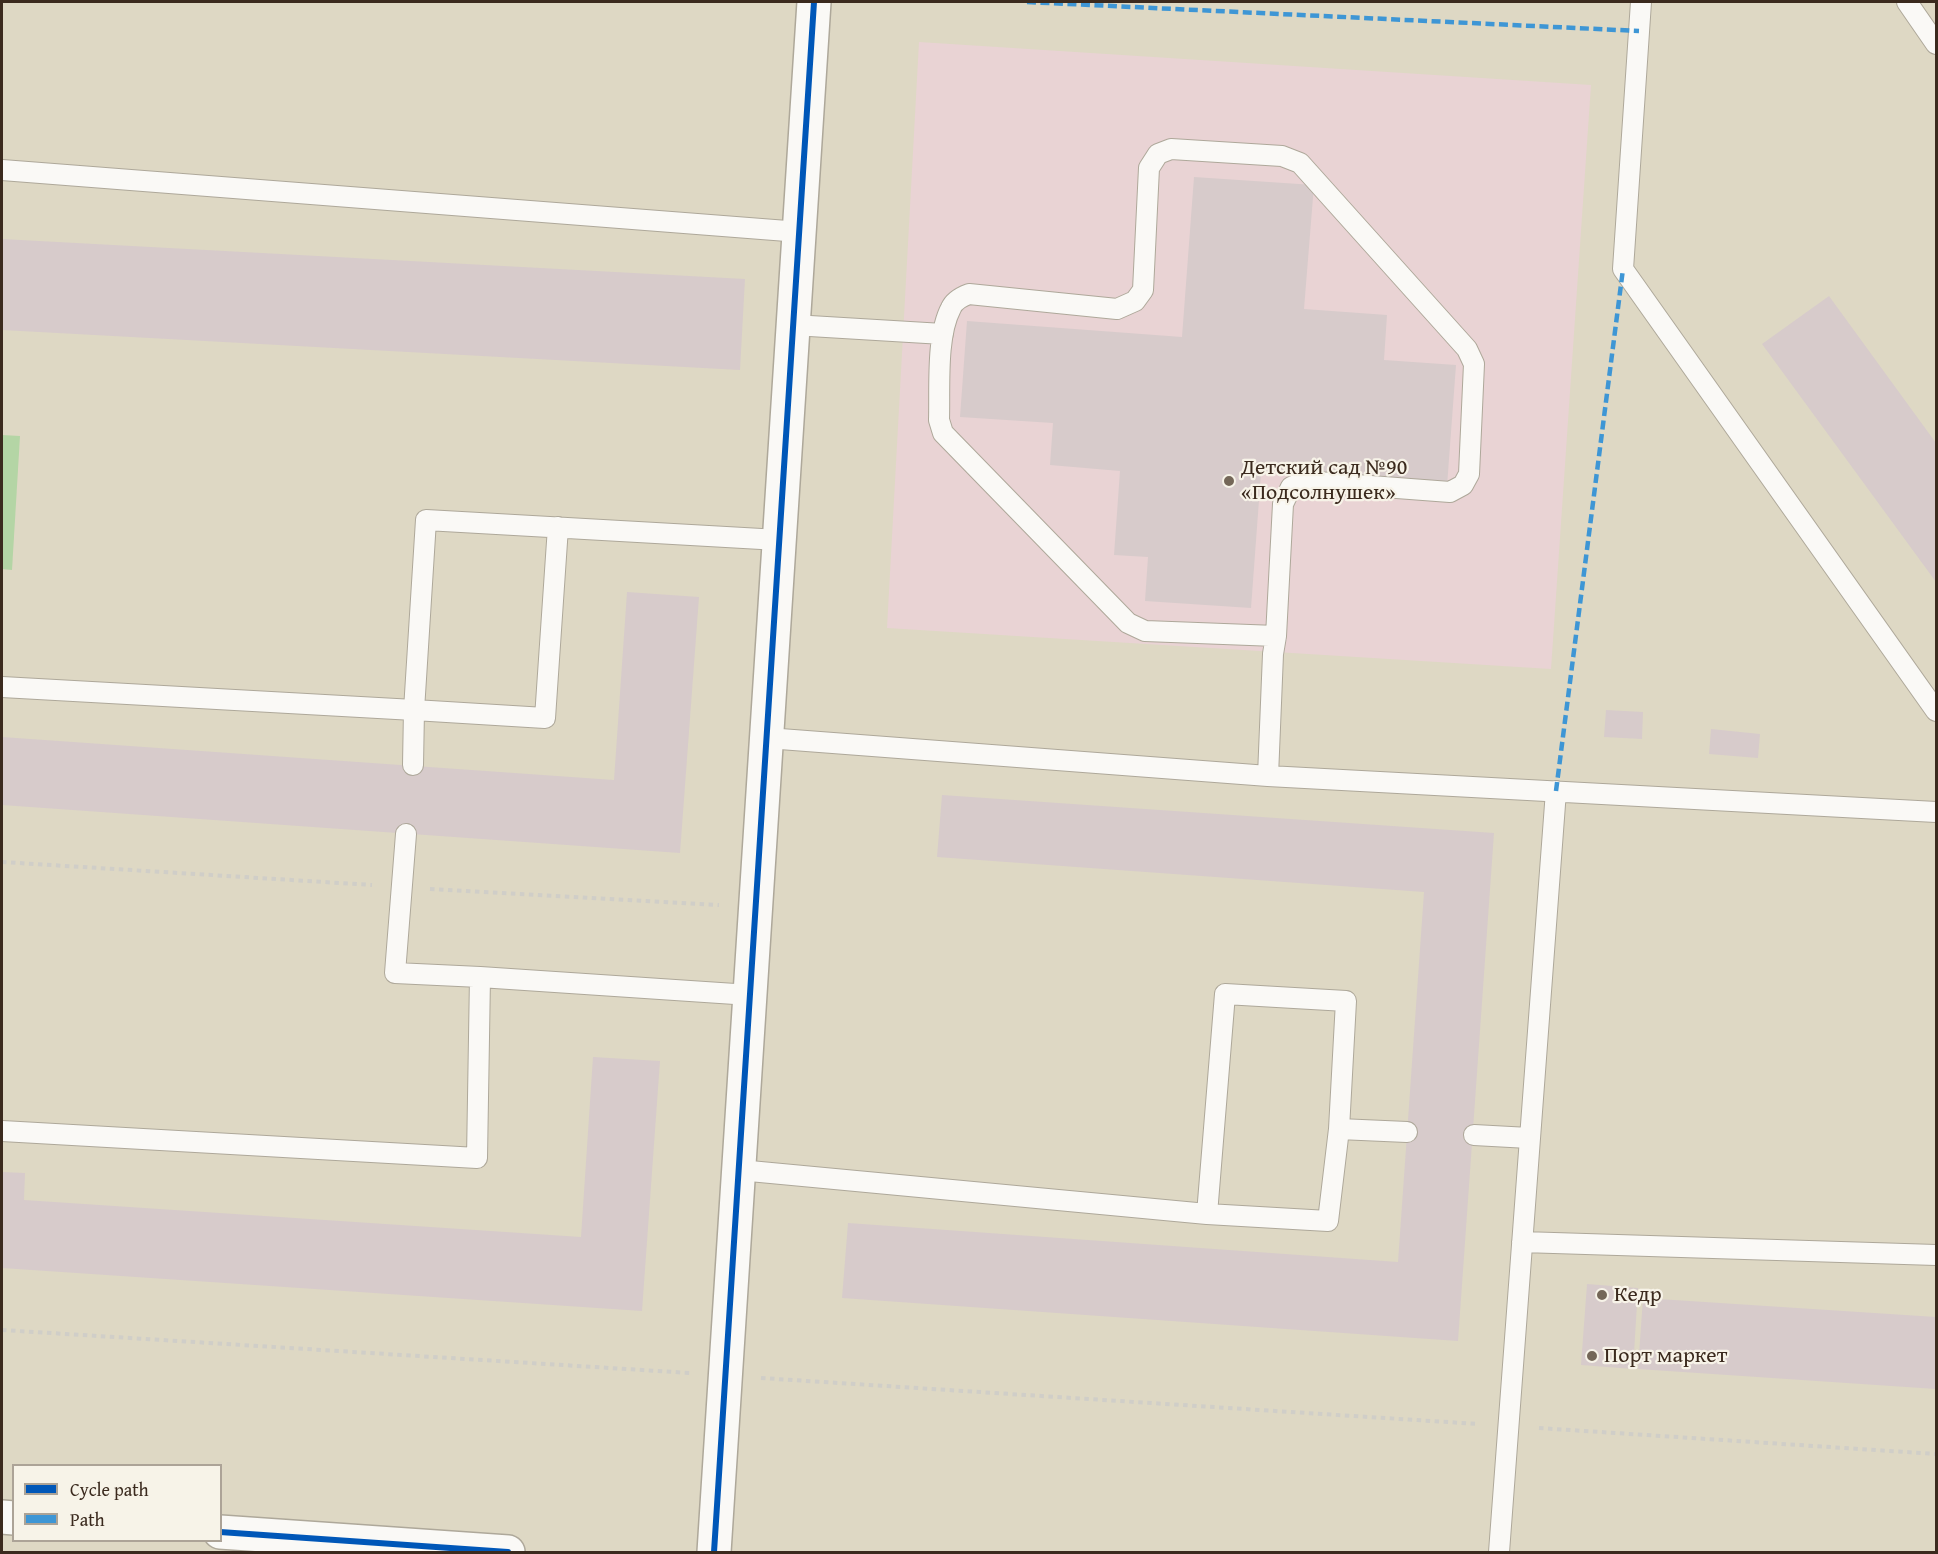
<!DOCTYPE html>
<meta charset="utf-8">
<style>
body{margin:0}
#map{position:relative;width:1938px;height:1554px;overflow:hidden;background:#ded8c4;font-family:"Gentium Book Plus",serif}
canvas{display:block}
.frame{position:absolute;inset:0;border:3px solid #3b2a1e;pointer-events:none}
.legend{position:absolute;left:12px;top:1464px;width:210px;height:78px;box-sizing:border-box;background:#f7f3e8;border:2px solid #aca397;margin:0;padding:8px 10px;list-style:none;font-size:18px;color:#3b2a1e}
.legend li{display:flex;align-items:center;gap:12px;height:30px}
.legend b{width:30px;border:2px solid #aca397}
</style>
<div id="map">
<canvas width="1938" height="1554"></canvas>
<div class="frame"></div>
<ul class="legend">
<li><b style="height:8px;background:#0057b8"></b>Cycle path</li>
<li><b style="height:8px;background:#3e96d5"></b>Path</li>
</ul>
</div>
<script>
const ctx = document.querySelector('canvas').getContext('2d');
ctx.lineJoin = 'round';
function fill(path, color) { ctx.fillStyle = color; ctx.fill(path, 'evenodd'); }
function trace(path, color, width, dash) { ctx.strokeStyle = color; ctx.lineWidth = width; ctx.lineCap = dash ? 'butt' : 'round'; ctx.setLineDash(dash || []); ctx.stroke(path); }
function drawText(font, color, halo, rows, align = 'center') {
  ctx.font = font + ' "Gentium Book Plus",serif'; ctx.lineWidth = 4.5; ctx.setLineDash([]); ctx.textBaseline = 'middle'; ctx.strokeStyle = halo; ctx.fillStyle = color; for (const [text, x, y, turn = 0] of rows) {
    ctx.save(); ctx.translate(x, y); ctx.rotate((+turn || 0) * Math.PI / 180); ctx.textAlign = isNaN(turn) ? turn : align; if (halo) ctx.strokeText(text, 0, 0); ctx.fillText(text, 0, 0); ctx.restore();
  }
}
fill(new Path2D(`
 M919,42L1591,85L1551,669L887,628Z`), '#e9d3d4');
fill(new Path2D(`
 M2,435L20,436L12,570L2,569Z`), '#b4d5a5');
fill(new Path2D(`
 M1194,177L1314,185L1304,309L1387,315L1384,360L1456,365L1447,486L1261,473L1251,608L1145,601L1148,557L1114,555L1120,471L1050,465L1053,423L960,417L967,321L1182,337Z
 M2,239L745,279L740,370L2,330Z
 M1829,296L1936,443V582L1762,344Z
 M627,592L699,597L680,853L2,805V737L614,780Z
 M1606,710L1643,712L1642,739L1604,737Z
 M1711,729L1760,734L1758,758L1709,754Z
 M942,795L1494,833L1458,1341L842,1298L848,1223L1398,1262L1424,892L937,857Z
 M593,1057L660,1061L642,1311L2,1268V1172L25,1173L24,1200L581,1237Z
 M1587,1284L1638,1288L1633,1369L1581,1365Z
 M1643,1298L1936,1317V1389L1638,1369Z`), '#d7cbcb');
const service = new Path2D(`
 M1641,2L1623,269L1936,711
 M1907,2L1936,44
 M2,170L800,232
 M793,325L943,334
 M2,687L414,710L426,520L779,540
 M767,738L1268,776L1936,812
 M413,765L414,710L545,718L558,527
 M1268,776L1273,654L1276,636L1283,504L1291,487L1304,481L1450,492L1463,485L1469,474L1474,364L1467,349L1300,163L1282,156L1171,149L1158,154L1149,168L1143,290L1135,301L1117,309L969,294C961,297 954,301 951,308C936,336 940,388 939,420L943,433L1128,623L1145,631L1276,636
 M480,977L750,995
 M1339,1129L1407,1132
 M2,1131L477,1158L480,977L395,973L406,834
 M1474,1135L1529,1138
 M739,1170L1207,1214L1328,1221L1339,1129L1346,1001L1225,994L1207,1214
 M1522,1242L1936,1255
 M1499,1552L1556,791`);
const minor = new Path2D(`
 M2,1517L14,1518
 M220,1532L508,1552
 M714,1552L814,2`);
trace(service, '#aea89a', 22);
trace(minor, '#aea89a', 36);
trace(new Path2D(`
 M2,862L372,885
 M430,889L719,905
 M2,1330L690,1373
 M761,1378L1478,1424
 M1539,1428L1936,1454`), '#d0cec8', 4, [4.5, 4.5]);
trace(service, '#faf9f6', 20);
trace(minor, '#faf9f6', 33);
trace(new Path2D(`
 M1027,2L1639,31
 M1556,791L1623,269`), '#3e96d5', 4.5, [9, 4.5]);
trace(new Path2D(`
 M220,1532L508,1552
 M714,1552L814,2`), '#0057b8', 6);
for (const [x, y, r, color] of [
 [1229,481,6,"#746758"],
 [1602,1295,6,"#746758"],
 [1592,1356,6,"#746758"]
]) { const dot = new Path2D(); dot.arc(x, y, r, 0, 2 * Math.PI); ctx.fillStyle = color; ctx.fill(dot); trace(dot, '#f7f3e8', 2); }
drawText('22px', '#3b2a1e', '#f7f3e8', [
 ["Детский сад №90",1241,468],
 ["«Подсолнушек»",1241,493],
 ["Кедр",1614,1295],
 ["Порт маркет",1604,1356]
], 'left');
</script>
